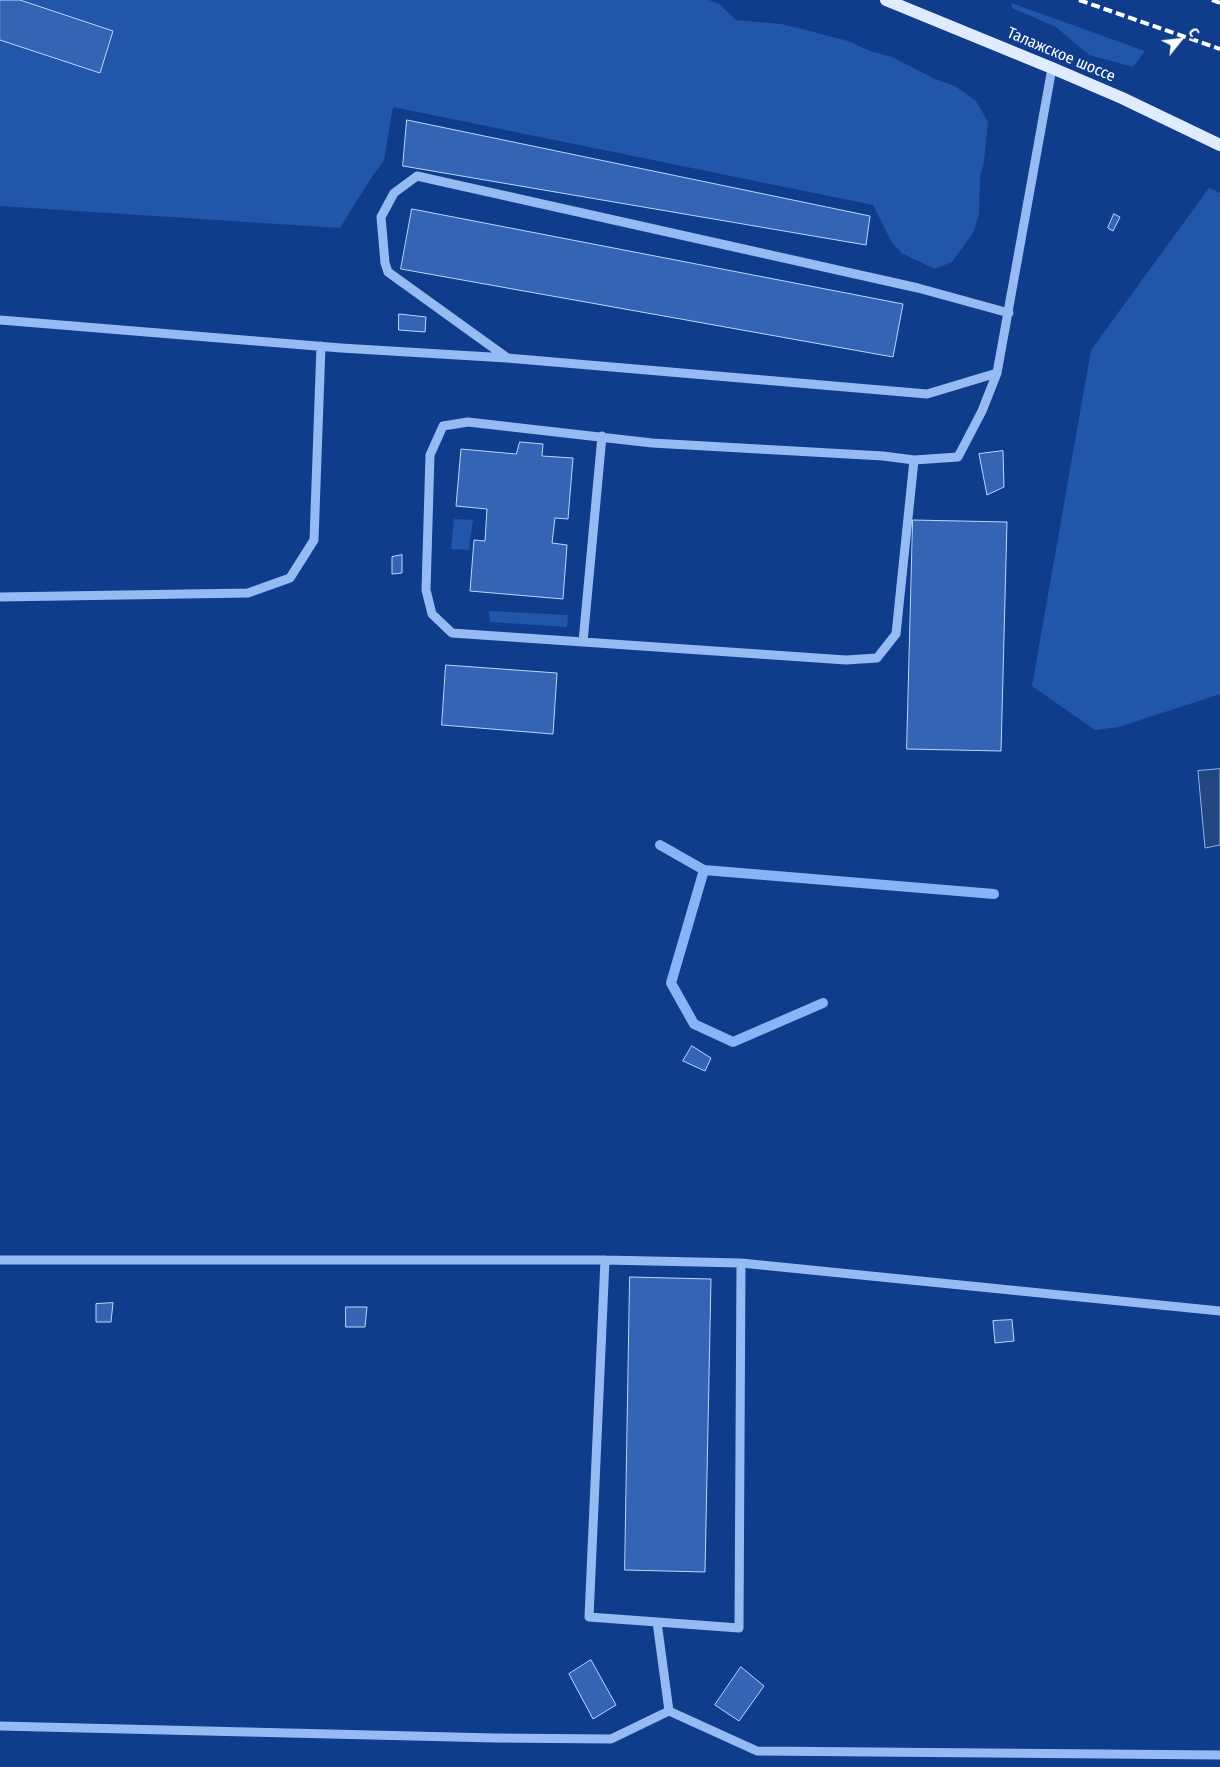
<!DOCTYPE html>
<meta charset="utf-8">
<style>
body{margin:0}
#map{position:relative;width:1220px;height:1767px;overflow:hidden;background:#103d8b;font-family:"Fira Sans Condensed",sans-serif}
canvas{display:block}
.north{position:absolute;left:1155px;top:15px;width:50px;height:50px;-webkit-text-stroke:4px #103d8b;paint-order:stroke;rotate:61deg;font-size:14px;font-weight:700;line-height:20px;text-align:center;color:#fff}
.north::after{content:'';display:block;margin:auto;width:18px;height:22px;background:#fff;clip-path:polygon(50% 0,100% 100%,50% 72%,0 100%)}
</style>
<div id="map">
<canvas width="1220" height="1767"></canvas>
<div class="north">С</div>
</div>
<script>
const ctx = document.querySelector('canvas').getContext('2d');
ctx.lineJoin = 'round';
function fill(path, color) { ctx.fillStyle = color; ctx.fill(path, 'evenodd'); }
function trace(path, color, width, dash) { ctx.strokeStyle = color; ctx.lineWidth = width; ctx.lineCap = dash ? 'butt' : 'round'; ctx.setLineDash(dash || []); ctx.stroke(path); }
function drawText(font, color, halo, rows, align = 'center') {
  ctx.font = font + ' "Fira Sans Condensed",sans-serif'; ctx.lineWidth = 5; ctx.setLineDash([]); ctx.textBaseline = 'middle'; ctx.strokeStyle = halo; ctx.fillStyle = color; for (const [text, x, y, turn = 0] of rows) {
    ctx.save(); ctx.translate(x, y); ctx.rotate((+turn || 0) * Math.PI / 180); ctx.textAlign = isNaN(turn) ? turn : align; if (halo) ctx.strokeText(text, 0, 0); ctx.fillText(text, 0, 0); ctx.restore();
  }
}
fill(new Path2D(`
 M0,0H709L719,4L736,20L781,24L802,29L848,41L870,51L892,57L935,79L955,86L976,101L988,122L984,161L980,177L979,214L973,233L952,262L935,269L903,254L892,243L873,205L393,107L384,161L373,175L340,228L0,206Z
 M1011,3L1145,51L1133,67L1089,55L1056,27L1012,8Z
 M1209,188L1220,193V694L1119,727L1095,730L1032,686L1091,350Z
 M454,519L473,520L469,550L451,549Z
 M489,611L568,615L567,627L490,622Z`), '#2156ab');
const water = new Path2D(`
 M1220,769V845L1205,848L1198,771Z`);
fill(water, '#254781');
trace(water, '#88b3f6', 1);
trace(new Path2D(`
 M660,845L704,870L994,894
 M704,870L671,983L694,1024L733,1042L823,1003`), '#88b3f6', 10);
const building = new Path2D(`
 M0,0H20L113,31L100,73L0,40Z
 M407,120L870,216L866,245L403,166Z
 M412,209L903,304L893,357L401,269Z
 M1114,214L1120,217L1113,231L1108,228Z
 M399,314L426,317L425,332L399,330Z
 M520,442L543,444L542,456L573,458L568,519L555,518L552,543L567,545L563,599L470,591L474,540L485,541L487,509L456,506L461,449L516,454Z
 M1003,451L1004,487L987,495L979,454Z
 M913,520L1007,522L1001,751L907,749Z
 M402,555V573L392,574V557Z
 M446,665L557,673L553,734L442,725Z
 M692,1046L711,1058L705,1071L683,1061Z
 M630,1277L711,1279L705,1572L625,1570Z
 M113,1303L111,1322H96V1304Z
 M346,1307H367L365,1327H346Z
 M1012,1320L1014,1341L995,1343L993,1321Z
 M591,1660L616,1705L593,1719L569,1674Z
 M741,1667L764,1686L739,1721L715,1705Z`);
fill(building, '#3464b3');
trace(building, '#bdd6fd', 1);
trace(new Path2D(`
 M0,320L341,348L507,358L927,394L997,373
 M506,357L388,272L385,263L381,217L394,193L417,176L918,288L1009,313
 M914,460L896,634L877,658L846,660L452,633L432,614L426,590L430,455L443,426L468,422L652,443L883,456L914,460L958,457L982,411L997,373L1052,68
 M0,597L248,593L290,578L314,540L321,346
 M583,642L602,436
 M0,1260H605L741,1263L1220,1311
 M605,1260L589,1617L739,1628L741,1263
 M657,1622L669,1711L757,1751L1220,1755
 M0,1726L495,1738L611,1739L669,1711`), '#96baf2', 9);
trace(new Path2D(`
 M886,0L1052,68L1122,98L1220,145`), '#e1ebff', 12);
trace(new Path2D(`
 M1079,0L1220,49
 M1212,0L1220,3`), '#fff', 4, [9, 4]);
drawText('16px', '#fff', '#103d8b', [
 ["Талажское шоссе",1061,55,23]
]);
</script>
